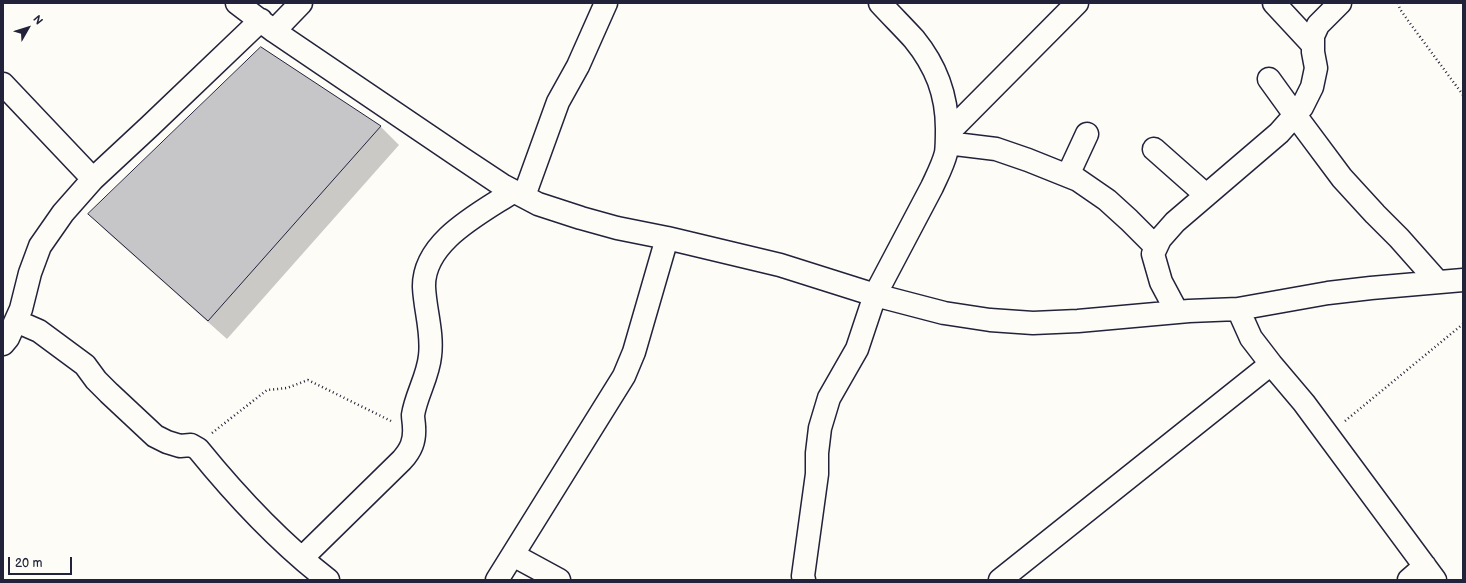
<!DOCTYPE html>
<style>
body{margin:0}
#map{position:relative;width:1466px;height:583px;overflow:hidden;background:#fdfcf7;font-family:"Balsamiq Sans",sans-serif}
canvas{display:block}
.frame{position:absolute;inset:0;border:4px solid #22223b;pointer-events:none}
.north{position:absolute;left:8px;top:8px;width:40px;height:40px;-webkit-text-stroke:3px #fdfcf7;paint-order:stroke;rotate:51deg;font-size:11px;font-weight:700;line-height:16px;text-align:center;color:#22223b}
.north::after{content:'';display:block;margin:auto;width:14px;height:18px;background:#22223b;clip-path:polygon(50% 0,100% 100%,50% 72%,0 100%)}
.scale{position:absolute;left:8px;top:557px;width:64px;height:18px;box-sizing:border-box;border:2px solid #22223b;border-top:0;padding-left:5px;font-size:12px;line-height:14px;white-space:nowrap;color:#22223b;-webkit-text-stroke:3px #fdfcf7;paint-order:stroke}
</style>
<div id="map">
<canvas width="1466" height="583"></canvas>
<div class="frame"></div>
<div class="north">N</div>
<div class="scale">20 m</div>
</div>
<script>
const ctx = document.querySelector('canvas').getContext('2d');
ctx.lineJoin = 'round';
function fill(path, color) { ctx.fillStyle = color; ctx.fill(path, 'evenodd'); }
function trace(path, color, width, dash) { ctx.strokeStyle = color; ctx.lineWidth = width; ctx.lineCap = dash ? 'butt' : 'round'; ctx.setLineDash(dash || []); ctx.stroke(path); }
fill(new Path2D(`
 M261,48L381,127L399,145L227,339L107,232L89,214Z`), '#0003');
const building = new Path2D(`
 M261,47L381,126L208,321L88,214Z`);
fill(building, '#c6c6c8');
trace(building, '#22223b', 1);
const minor = new Path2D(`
 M237,3L274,31L460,157L502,185L538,204L581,218L617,228L667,238L780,265L875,295L944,313L990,320L1033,323L1078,321L1189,311L1238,309L1328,293L1371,288L1463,280
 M1274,3L1313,45
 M274,31L301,3
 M1269,79L1295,115L1342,178L1375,214L1399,238L1438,282
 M3,84L93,179
 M947,134L1077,3
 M947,143L996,149L1028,160L1078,180L1107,200L1129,220L1156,247
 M1154,149L1206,195
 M1068,175L1087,134
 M524,196L558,102L578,66L606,3
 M1238,309L1251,338L1271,364L1304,403L1435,580
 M1177,312L1161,282L1153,254L1160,239L1175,222L1279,133L1302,107L1312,87L1316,68L1313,52V36L1318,25L1340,3
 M16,321L39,331L85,365L96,380L109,393L155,436L167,442L180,446L191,445L198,449C237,497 279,542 328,580
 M3,344L8,338L21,309L30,273L40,246L63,213L93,179L150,126L261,20
 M513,555L559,580
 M302,558L402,460C411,450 415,441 414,427C414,423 413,419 413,415C416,395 428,377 430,356C433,333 425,310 424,287C423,241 481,213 514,191
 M497,580L624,376L634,352L667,238
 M804,580L803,576L817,474V453L820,428L829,398L857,349L875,295L932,187C937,176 943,165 946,153C947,146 947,137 947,129C947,94 936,66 914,39C903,27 891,15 880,3
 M1000,580L1271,364
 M1409,580L1425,566`);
trace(minor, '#22223b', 25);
trace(new Path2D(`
 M1398,3L1400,9L1409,22L1463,95
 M1345,421L1463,324
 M212,433L267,390L287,388L308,380L391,421`), '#22223b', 2.5, [1, 3]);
trace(minor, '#fdfcf7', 22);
</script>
